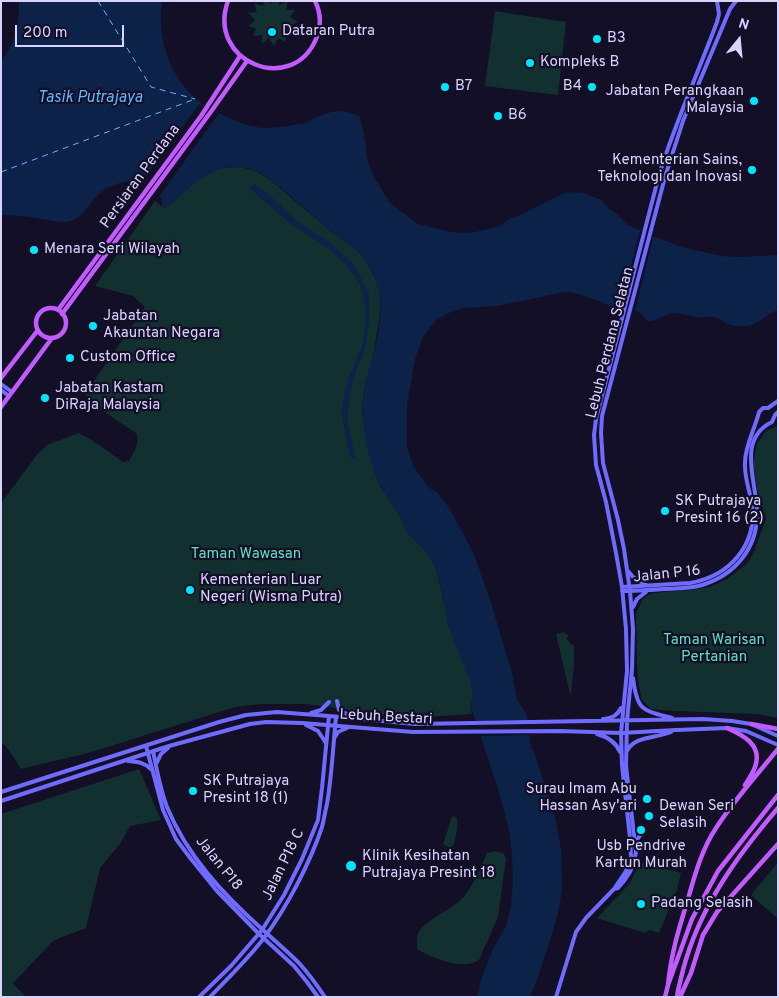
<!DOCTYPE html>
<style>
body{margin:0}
#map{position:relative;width:779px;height:998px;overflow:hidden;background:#130f26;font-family:Overpass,sans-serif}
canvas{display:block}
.frame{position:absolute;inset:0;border:2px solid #d9d4ff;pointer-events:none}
.north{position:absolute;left:714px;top:15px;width:50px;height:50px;-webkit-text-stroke:4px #130f26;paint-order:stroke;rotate:17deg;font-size:14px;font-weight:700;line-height:20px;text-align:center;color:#d9d4ff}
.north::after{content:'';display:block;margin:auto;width:18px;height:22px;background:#d9d4ff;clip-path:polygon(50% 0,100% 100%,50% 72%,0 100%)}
.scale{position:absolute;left:15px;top:25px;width:109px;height:22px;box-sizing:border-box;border:2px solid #d9d4ff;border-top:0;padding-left:6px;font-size:15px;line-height:18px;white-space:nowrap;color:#d9d4ff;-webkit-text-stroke:4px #130f26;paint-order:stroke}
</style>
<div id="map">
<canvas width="779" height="998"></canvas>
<div class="frame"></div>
<div class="north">N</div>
<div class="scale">200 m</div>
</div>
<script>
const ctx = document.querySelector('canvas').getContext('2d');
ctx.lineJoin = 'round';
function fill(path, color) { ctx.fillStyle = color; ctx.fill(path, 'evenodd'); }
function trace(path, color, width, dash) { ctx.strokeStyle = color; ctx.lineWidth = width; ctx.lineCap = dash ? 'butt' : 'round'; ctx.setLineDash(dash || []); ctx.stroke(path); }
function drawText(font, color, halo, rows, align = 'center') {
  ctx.font = font + ' Overpass,sans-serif'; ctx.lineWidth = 4.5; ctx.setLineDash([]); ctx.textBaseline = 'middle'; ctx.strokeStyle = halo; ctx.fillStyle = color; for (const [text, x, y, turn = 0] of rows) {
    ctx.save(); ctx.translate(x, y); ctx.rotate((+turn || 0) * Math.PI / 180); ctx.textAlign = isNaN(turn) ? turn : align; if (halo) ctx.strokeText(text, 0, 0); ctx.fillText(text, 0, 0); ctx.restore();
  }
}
fill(new Path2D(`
 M264,1H269L271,4L273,1H278L279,5L288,1L286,10H295L290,17L298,22L289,26L294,34L285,33L286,42L278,38L274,46L269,38L262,44V35L253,36L256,29L248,26L255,20L248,13L257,12L254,3L263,6Z
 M495,11L566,22L558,95L485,86Z
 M240,167L256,171L269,179L338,237L354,248L364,258L370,268L377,283L381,302L379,321L373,357L366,381L363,397L362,413L381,488L390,499L399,515L406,530L428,553L436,568L450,629L471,682L473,699L470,704L472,714L412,718L306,704H261L235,707L92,752L21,769L6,746L1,743V503L39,452L49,444L79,433L92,440L123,462L129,461C134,453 139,443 137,434L99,408L85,394L145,307L133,296L95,286L155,201L164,208C183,196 197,175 220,169C226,167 233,168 240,167Z
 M778,424V718L757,714L675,711L651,709L642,700L639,686L637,666L636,614L642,600L649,594L662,592L690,590L710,587L727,579L744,566L749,561L754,551L766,519L757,488L753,464L757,444L766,431L777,426Z
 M564,632L569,636L566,638L572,645H574V665L571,694H570L556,634Z
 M139,769L161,820L130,826L120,844L100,868L86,928L54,940L13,983L26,997H1V814Z
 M452,816L457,818C458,829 456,838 452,849L443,844Z
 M495,851L503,853L506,859L498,917L479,960C475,962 471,964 467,964C453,966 429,957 417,949C417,943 416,935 420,930C432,915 454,910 466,894C475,882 480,867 487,853Z
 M640,862L681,873L677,890L659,933L650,930L645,933L597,918L630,883Z
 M778,862V919L751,895Z`), '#12302f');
fill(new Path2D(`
 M19,1H162C157,33 167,69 190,93C199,103 213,110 225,116C238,122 255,129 269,128C279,127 289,126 299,124C304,124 309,121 313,119C331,111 342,107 360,117L366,144V153L370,168L376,180L390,203L418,224L450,232L467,233L485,230L500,226L509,219L518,216L564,193L578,192L584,193L601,200L610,210L617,214L628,225L653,236L682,247L721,256L737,257L778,255V310C768,313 761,322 751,325C744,327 735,327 728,324C725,323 722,320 718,318C710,315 703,319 696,317C689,316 683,314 677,313C666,313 657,322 647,321L639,312L636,311L628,314C609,306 585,293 565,292L497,306L463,308L446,314L435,321L423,337L415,359L407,405V448L411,459L414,467L429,488L433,490L436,491L450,509L474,554L491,603L512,673L517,700L527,715L531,748L534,751L556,821L561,850L562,890L558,914L552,934L538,977L530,997H477L481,979L493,949L506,926L511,906L513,881L512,856L509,830L499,792L470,704L473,699C472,693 472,686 470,681C464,663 455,646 449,628C443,604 442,577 429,556C423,546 413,540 406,531C403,527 403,521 400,517C392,502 379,488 374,471C364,443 359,412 366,382C372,359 383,325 380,301C379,286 373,271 364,259C357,249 345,243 336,235C319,221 303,207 287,193C277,186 268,176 256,171C251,169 243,167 238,167C203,167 190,191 164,209L162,207V206L161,198L134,180C120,183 106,185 96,197C88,206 83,217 71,221C60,224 47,219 36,218C25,216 13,215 1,215V62C16,41 19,27 19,1Z
 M254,184L266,192L297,221L327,240L354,264L369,294V325L365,348L356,371L350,393L347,418L355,458H350L341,411L348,379L357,359L364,339L366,311L360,284L346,264L326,247L291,224L249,188Z`), '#0c2248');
fill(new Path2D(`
 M201,102L219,113L159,197L140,184Z
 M641,227L654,234L634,315L627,317L619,313Z
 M530,720L532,735L477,736L472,721Z`), '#130f26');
trace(new Path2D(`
 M98,1L151,87L195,99
 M1,172L195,99`), '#62b6ff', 1, [6, 5]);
trace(new Path2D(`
 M1,384L12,392
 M1,390L9,396
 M628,571L633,577L646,585
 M622,587L690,583C729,576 757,546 752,505C750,491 744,477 745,463C745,445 755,429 759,412L763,408H768L778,401
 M622,591C636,591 650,590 664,589C676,588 690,589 702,585C735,575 758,548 757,512C757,483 736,439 772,422L775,415L778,412
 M633,607L637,599L646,592
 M633,678C637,711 642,710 672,718
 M337,701L339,710L353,717
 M311,713L321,710L329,702
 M603,719C612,718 617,716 621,708
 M306,725L318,731L326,743
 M597,734C608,737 616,742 620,752
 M335,737L338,732L347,728
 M146,746L163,810L176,839L191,859L217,891L259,934L294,966L307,982L318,997
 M153,751C157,770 160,789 167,807C187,856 224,895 263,930C275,941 288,952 299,963C309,974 317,985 325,997
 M627,751C634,736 657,738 671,732
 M128,761C137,762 144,762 151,769
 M156,764L161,754L168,748
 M1,792L219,722L246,715L277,712L329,716L415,724L703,719L732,721L751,724L778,736
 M1,801L169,746L250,724L266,722L302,723L413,732L561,731L621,733L676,730L727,728L746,731L778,745
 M635,843L641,834
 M614,889L626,871L631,857L630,838L622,765L621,733L627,671L626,629L622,587L616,553L606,502L596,465L594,435L596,419L659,175C675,123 698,73 717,22L719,14L717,1
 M199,997L231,966L262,930L284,895L302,859L318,820L322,788L329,716
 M210,997C228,978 248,959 264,938C287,907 310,863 322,827C324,819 325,812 327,804C332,775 333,746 336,717
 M556,997L576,932L586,918L614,889L618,888L624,881L630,872L634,862L636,852L626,766L627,721L632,669L633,629L630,591L624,549L618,520L603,463L601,433L602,416L665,177L683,121L730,9L736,1`), '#6f6bff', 4);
trace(new Path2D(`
 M228,1C206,62 292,96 316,39C321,27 321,13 315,1
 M36 323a15 15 0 1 1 30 0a15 15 0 1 1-30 0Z
 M58,310L201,116L240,56
 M62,314L210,113L247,61
 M1,378L38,330
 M1,407L52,338
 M751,724L778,729
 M727,728C743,735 763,745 755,767C753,773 749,779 745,785
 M668,985C671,954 679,928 688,899C695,874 702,849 716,828C734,800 757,775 778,749
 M665,997L668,985L692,919L718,871L778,795
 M677,997C678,988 681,979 683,970C699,908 737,856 778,808
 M680,997L691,973L703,935L717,912L778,844`), '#c25bff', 4.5);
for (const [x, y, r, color] of [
 [272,32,5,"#00e5ff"],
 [597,39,5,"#00e5ff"],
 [530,63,5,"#00e5ff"],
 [445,87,5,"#00e5ff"],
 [592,87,5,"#00e5ff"],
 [754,101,5,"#00e5ff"],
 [498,116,5,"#00e5ff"],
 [752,170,5,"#00e5ff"],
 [34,250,5,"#00e5ff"],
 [93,326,5,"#00e5ff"],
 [70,358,5,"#00e5ff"],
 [45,398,5,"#00e5ff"],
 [665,511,5,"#00e5ff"],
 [190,590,5,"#00e5ff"],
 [193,791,5,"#00e5ff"],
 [647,799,5,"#00e5ff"],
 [649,816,5,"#00e5ff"],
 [641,830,5,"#00e5ff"],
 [351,866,6,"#00e5ff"],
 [641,904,5,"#00e5ff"]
]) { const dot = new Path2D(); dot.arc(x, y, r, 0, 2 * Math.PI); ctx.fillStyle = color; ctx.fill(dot); trace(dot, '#130f26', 2); }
drawText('15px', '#d9d4ff', '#130f26', [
 ["Dataran Putra",282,32],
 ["B3",607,39],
 ["Kompleks B",540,63],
 ["B7",455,87],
 ["B4",582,87,"right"],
 ["Jabatan Perangkaan",744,92,"right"],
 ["Malaysia",744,109,"right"],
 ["B6",508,116],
 ["Kementerian Sains,",742,161,"right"],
 ["Teknologi dan Inovasi",742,178,"right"],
 ["Menara Seri Wilayah",44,250],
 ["Jabatan",103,317],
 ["Akauntan Negara",103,334],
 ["Custom Office",80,358],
 ["Jabatan Kastam",55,389],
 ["DiRaja Malaysia",55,406],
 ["SK Putrajaya",675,502],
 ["Presint 16 (2)",675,519],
 ["Kementerian Luar",200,581],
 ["Negeri (Wisma Putra)",200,598],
 ["SK Putrajaya",203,782],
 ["Presint 18 (1)",203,799],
 ["Surau Imam Abu",637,790,"right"],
 ["Hassan Asy'ari",637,807,"right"],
 ["Dewan Seri",659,807],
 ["Selasih",659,824],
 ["Usb Pendrive",641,847,"center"],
 ["Kartun Murah",641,864,"center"],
 ["Klinik Kesihatan",362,857],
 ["Putrajaya Presint 18",362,874],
 ["Padang Selasih",651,904]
], 'left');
drawText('15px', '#d9d4ff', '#130f26', [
 ["Persiaran Perdana",141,177,-54],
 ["Lebuh Perdana Selatan",611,343,-76],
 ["Jalan P 16",667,575,-6],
 ["Lebuh Bestari",386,718,3],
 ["Jalan P18",218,864,51],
 ["Jalan P18 C",284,865,-64]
]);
drawText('15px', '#5fe0c0', '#130f26', [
 ["Taman Wawasan",246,555],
 ["Taman Warisan",714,641],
 ["Pertanian",714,658]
]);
drawText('italic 16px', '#62b6ff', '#130f26', [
 ["Tasik Putrajaya",90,99]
]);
</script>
